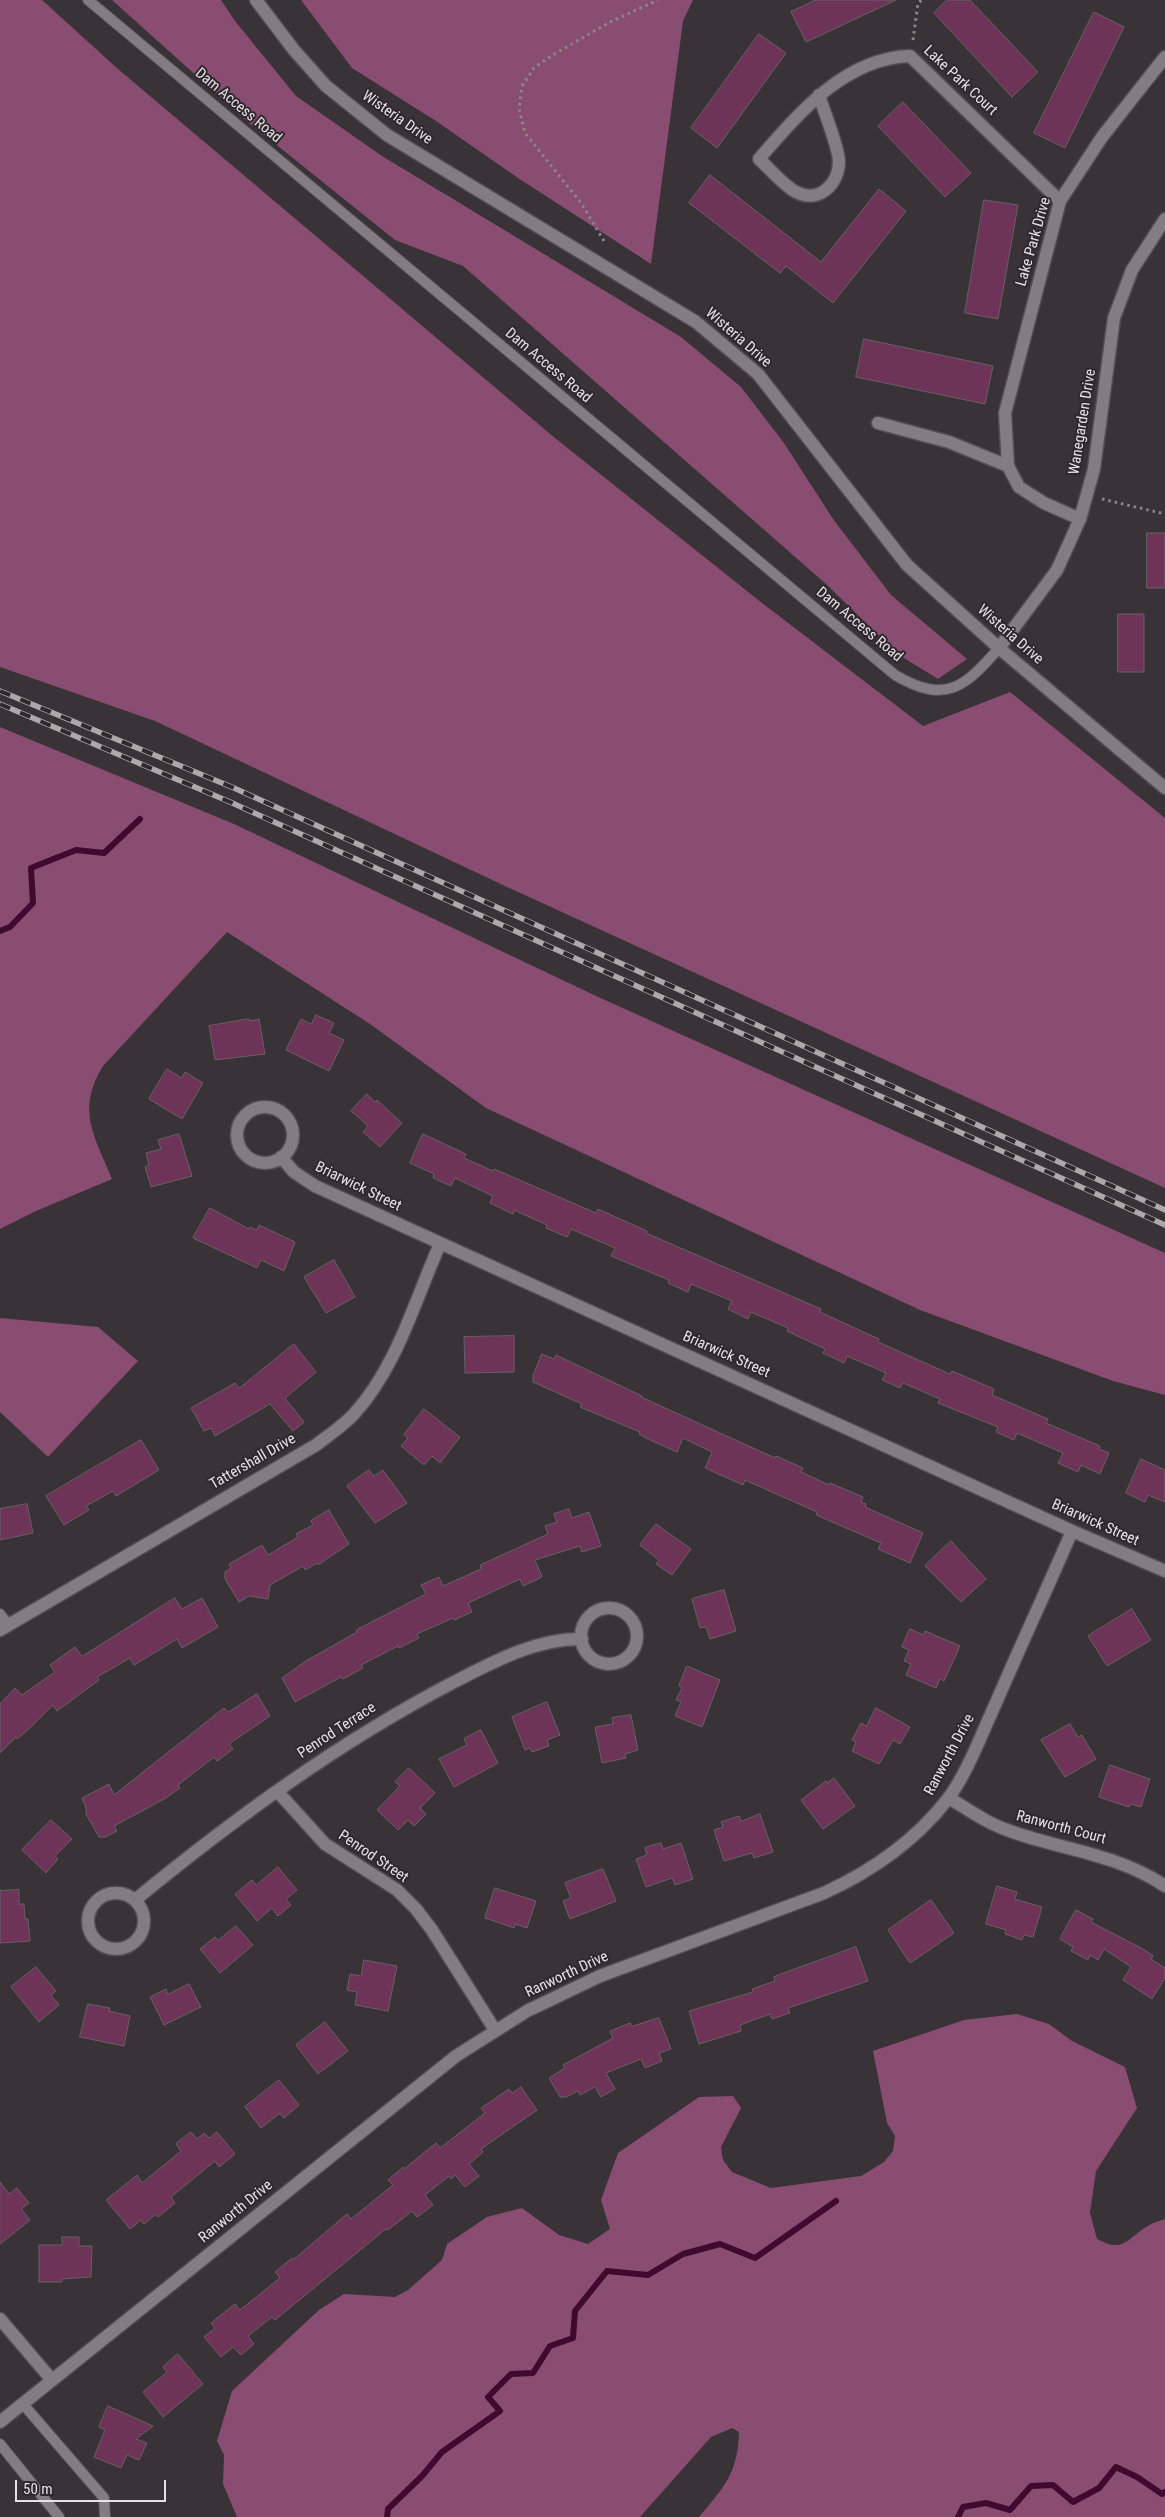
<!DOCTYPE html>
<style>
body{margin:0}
#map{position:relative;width:1165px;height:2517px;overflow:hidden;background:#393236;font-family:"Roboto Condensed",sans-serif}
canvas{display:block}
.scale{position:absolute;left:15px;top:2480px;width:151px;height:22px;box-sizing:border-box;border:2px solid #e6e1e4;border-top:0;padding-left:6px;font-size:15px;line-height:18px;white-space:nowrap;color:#e6e1e4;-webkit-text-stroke:4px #2f282c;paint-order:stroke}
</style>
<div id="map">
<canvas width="1165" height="2517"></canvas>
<div class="scale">50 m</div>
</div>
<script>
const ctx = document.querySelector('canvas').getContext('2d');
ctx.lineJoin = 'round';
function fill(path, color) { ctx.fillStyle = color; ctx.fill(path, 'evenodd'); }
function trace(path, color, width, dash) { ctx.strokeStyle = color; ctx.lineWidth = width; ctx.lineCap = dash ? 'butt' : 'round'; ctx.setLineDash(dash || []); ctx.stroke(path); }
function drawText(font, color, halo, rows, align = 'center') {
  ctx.font = font + ' "Roboto Condensed",sans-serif'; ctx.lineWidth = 4; ctx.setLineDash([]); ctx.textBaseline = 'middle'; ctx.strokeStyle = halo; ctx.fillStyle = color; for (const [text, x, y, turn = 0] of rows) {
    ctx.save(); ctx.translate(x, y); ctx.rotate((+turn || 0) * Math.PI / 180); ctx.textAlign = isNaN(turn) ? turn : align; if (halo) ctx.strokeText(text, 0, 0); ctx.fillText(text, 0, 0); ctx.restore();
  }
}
fill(new Path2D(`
 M0,0H42L118,69L555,438L762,603L923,726L1010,692L1165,818V1188L505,886L155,721L0,667Z
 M112,0H221L235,21L296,96L382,156L681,337L741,387L784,443L833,519L891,595L967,659L938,679L899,655L826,584L463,266L395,240L248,122Z
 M301,0H693L683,21L651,264L518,178L436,121L352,68Z
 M0,727L234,824L594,995L1165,1253V1395L1113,1381L920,1310L486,1108L370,1024L227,932L103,1066C76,1110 94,1135 112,1179L36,1211L0,1229Z
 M0,1318L98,1327L138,1361L48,1457L0,1412Z
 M1017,2014L1049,2024L1072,2041L1125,2067L1137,2108L1096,2171L1090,2213L1097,2239C1123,2253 1126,2240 1146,2227C1152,2223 1159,2221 1165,2219V2517H699C724,2487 738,2473 739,2432L732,2428L711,2437L640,2517H237L223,2484L224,2455L217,2441L232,2391L319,2310L344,2294L395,2297L408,2290L442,2260L447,2244L487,2217L522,2208L559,2235L588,2244L610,2229L601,2200L618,2153L699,2097L733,2096L741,2108L721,2147L723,2160L732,2172L771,2188L861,2176L884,2162L893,2151L895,2136L887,2123L873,2051L964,2020Z`), '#894d72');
trace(new Path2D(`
 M0,931L10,927L33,903L31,868L76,850L104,853L140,819
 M387,2517L388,2509L422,2476L442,2452L500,2411L488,2397L511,2374L533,2373L550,2346L573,2338L575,2311L607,2271L648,2275L683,2254L720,2244L755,2258L836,2201
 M958,2517L963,2507L986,2503L1010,2510L1031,2486L1053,2485L1073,2502L1099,2488L1116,2467L1137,2477L1162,2494L1165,2492`), '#40092f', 6);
const building = new Path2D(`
 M816,0H896L806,42L791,12Z
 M947,0H970L1038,72L1012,97L934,13Z
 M1094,12L1124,27L1065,148L1034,133Z
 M759,34L786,53L717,148L691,128Z
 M903,102L971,173L945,197L878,126Z
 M710,175L821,262L879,189L906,211L833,303L786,266L780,273L689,203Z
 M984,200L1018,205L998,319L965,313Z
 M864,339L993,366L985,404L856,377Z
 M1147,533H1165V588H1147Z
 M1118,614H1144V672H1118Z
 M316,1015L334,1023L329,1033L344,1040L329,1071L286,1050L301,1019L311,1024Z
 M249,1019L250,1021L259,1019L265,1054L215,1060L209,1026Z
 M167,1069L182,1078L185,1072L203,1083L182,1119L149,1099Z
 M367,1094L375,1102L377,1100L402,1123L380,1147L363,1132L368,1126L351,1111Z
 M179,1134L192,1176L151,1187L145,1167L149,1165L146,1153L161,1149L158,1140Z
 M423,1134L466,1154L464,1158L493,1171L494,1169L596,1213L598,1209L647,1231L646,1233L821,1309L820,1312L879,1339L878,1342L950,1374L952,1371L994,1389L992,1395L1048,1419L1046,1423L1100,1446L1099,1449L1109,1453L1100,1474L1081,1465L1078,1472L1058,1463L1063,1453L1017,1433L1014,1440L996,1432L998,1427L938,1403L940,1399L903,1383L900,1388L882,1380L886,1373L847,1356L844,1363L823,1353L825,1349L787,1331L788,1328L751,1312L748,1319L728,1309L732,1301L691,1284L688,1292L668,1283L669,1280L611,1256L615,1248L571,1229L567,1237L546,1228L547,1225L514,1210L513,1214L490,1203L493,1196L455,1178L451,1186L433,1178L434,1174L410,1163Z
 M210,1208L249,1229L250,1227L257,1230L259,1225L295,1242L284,1271L261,1260L257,1268L193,1238Z
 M334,1260L355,1297L326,1313L304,1277Z
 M514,1336V1372L465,1373L464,1337Z
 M294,1344L316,1372L285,1398L304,1422L293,1431L270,1404L215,1436L211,1428L204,1431L191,1408L235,1383L239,1388Z
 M542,1354L554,1359L556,1355L642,1396L641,1397L775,1458L776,1456L803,1468L801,1472L829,1485L830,1483L863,1497L861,1502L866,1504L865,1507L923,1533L910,1563L878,1549L881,1543L816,1515L817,1512L745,1480L743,1485L705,1468L712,1452L683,1438L677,1452L648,1439L639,1434L640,1432L580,1407L582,1404L533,1382V1376Z
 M424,1409L460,1437L440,1463L432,1456L424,1465L401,1446L408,1438L404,1435Z
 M141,1440L159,1470L116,1496L113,1491L86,1506L89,1510L64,1525L46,1496Z
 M1141,1459L1165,1470V1502L1148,1495L1145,1502L1126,1493Z
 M369,1470L374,1476L383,1470L407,1503L375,1523L347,1486Z
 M27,1504L33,1533L0,1540V1509Z
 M569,1509L572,1518L589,1512L601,1546L582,1552L580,1546L535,1560L542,1577L523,1586L520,1579L468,1603L472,1612L454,1620L453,1618L417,1634L419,1638L399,1648L398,1646L361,1665L363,1668L343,1679L341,1677L295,1702L282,1678L306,1661L357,1632L356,1630L426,1594L421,1585L439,1577L443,1586L481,1569L480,1565L548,1534L545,1526L557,1522L554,1514Z
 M329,1510L349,1544L318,1565L317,1563L305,1570L303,1566L270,1585L268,1599L249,1596L239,1602L225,1579V1572L231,1568L229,1564L262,1545L268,1555L298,1537L296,1534L313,1525L311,1521Z
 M656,1524L691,1549L672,1575L656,1564L659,1560L640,1545Z
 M951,1541L986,1579L961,1602L925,1566Z
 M724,1590L736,1631L710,1639L706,1627L700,1628L692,1599Z
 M175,1598L182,1609L202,1598L218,1627L182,1648L177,1639L134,1665L130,1658L97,1677L99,1680L57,1711L53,1705L29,1729L17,1739L16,1737L0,1753V1704L15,1688L22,1695L55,1672L50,1665L75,1647L82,1656Z
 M1132,1609L1151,1640L1107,1666L1088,1636Z
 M910,1629L924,1635L925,1631L960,1646L944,1681L940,1679L936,1688L906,1675L911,1664L904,1661L909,1650L902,1647Z
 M687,1666L720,1680L702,1727L675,1716L681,1702L676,1700L682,1688L679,1686Z
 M257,1694L270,1716L229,1744L233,1749L217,1761L214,1757L178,1785L180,1788L166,1798L114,1826L117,1831L105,1837H99L86,1814V1808L82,1798L109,1784L114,1795L224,1708L228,1712Z
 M547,1702L560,1735L547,1740L549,1746L532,1752L530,1748L525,1750L512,1717Z
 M876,1708L910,1727L900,1744L893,1740L879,1764L852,1751L856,1742L852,1740L861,1723L866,1726Z
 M631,1715L638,1750L625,1754L626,1758L602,1763L595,1727L613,1724L612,1718Z
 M1070,1724L1078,1737L1082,1735L1096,1759L1065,1777L1041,1740Z
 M481,1730L498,1763L454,1787L439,1759L467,1745L464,1739Z
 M1110,1765L1150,1779L1141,1807L1131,1804L1129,1807L1099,1797Z
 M409,1768L435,1793L420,1808L426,1814L414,1826L408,1820L398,1830L377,1810L400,1786L395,1782Z
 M834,1778L855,1806L823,1829L801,1800L826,1781L827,1783Z
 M760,1814L773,1852L754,1858L752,1853L724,1861L714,1830L723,1827L721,1822L739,1816L741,1821Z
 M51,1820L72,1839L55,1856L58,1859L46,1873L22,1850Z
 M661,1843L663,1849L681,1843L693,1879L675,1885L672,1878L646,1887L636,1859L647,1855L645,1848Z
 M278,1867L297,1890L286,1899L291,1905L278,1916L272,1908L257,1921L235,1894L252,1880L256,1885Z
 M603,1869L616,1901L570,1919L563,1901L571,1898L565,1883Z
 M997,1886L1017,1892L1015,1899L1042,1907L1033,1937L1024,1935L1022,1940L1005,1934L1006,1930L986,1924Z
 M495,1888L536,1901L527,1928L515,1924L514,1928L485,1918Z
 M19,1890V1904H24L25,1919H28L30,1941L0,1943V1891Z
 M931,1900L954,1933L910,1963L888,1930Z
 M1076,1910L1093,1919L1091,1922L1145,1950L1153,1956L1151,1959L1165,1968V1978L1152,1999L1123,1980L1131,1967L1104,1949L1098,1960L1090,1955L1088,1960L1071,1951L1073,1947L1060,1939Z
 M236,1926L253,1945L220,1973L200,1949L215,1937L218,1940Z
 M856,1947L868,1981L788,2008L790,2013L772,2019L770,2014L740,2025L741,2031L699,2044L689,2011L753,1992L752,1989L775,1981L774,1977Z
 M364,1960L397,1966L388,2011L355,2005L357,1992L347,1990L350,1974L361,1976Z
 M36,1967L56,1991L51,1995L59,2005L39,2022L11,1987Z
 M189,1984L201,2007L164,2025L150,1997L166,1989L168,1994Z
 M88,2004L110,2008L109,2011L130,2016L124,2046L80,2037Z
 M659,2018L671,2049L659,2053L662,2061L645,2068L641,2059L606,2073L615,2089L601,2097L595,2087L580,2095L578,2091L566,2097H560L549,2078L565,2068L563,2065L613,2038L610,2031L630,2023L632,2026Z
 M325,2022L348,2051L318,2074L296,2045Z
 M279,2080L299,2105L284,2118L280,2113L261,2128L245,2107Z
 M521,2087L537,2110L481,2149L483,2152L469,2164L479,2176L465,2187L455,2175L451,2179L449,2176L425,2195L433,2205L417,2217L412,2211L388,2230L387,2228L275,2320L272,2317L248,2336L254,2344L241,2355L233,2347L221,2357L204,2337L215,2328L211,2323L235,2304L240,2310L280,2278L275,2272L292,2258L293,2260L347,2214L351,2219L393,2185L388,2180L403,2167L404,2169L436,2143L440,2148L485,2113L481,2108L509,2089L512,2093Z
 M191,2132L197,2139L204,2133L209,2138L217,2132L235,2154L219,2167L215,2161L171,2197L175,2203L158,2217L156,2214L144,2224L141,2220L130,2229L106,2200L137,2175L142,2183L181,2151L176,2144Z
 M0,2182L9,2194L17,2188L29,2203L21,2209L30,2220L0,2244Z
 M62,2237H79V2246H92L91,2277L62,2279V2282H39V2245H62Z
 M178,2354L203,2384L163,2417L143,2392L167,2372L163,2367Z
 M108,2406L153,2426L136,2439L147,2443L139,2460L127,2455L121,2468L94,2457L105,2430L99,2427Z`);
fill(building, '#6d3458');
trace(building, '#686064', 1);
const lane = new Path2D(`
 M88,0L895,675C946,705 965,687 999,648
 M0,1614L8,1624
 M23,2404L104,2498L105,2517
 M0,2444L59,2517`);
const street = new Path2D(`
 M256,0L294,50L326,86L387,135L696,322L758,374L907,565L999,648
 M819,95C824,112 838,145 839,161C839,184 819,204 796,192C783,185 770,169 759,159C799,113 845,58 910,56L1060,201
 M878,423L949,442L1008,466
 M1080,519L1044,503L1019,487L1008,466L1005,413L1060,201L1102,137L1165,57
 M237 1135a28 28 0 1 1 56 0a28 28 0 1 1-56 0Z
 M281,1157L294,1172L315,1186L1072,1531L1165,1571
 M581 1636a28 28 0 1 1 56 0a28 28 0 1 1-56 0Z
 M0,1630L316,1445C329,1435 343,1426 354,1414C397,1367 415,1300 440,1244
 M277,1791L325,1844L397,1890L416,1909L432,1930L495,2030
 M949,1798C969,1810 988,1824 1010,1831C1062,1850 1118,1854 1165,1886
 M88 1921a28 28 0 1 1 56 0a28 28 0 1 1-56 0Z
 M135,1900C235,1818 339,1742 454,1682C493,1662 537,1638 582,1639
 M0,2319L52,2380
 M0,2422L456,2056L527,2011L600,1976L824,1893C872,1871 914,1842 947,1800C966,1776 982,1733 995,1705C1020,1647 1047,1589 1072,1531`);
const secondary = new Path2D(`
 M1165,219L1132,270L1114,318L1094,469L1080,519L1057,570L999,648L1165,788`);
trace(lane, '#534e51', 12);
trace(street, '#534e51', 15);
trace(secondary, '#534e51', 15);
trace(new Path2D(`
 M913,40L918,3L922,0
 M604,241L581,203L525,133L519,109L522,86L534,68L551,56L610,22L658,0
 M1102,499L1165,514`), '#8c8689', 3, [2.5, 4]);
trace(lane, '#857c81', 10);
trace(street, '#857c81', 12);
trace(secondary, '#857c81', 12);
const rail = new Path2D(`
 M0,691L234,788L1165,1210
 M0,704L230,802L1165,1225`);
trace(rail, '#aea8ab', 5.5);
trace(rail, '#2f282c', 4, [11]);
drawText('15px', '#e6e1e4', '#2f282c', [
 ["Lake Park Court",960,81,43],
 ["Dam Access Road",238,106,40],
 ["Wisteria Drive",397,118,35],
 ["Lake Park Drive",1034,242,-74],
 ["Wisteria Drive",738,338,41],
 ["Dam Access Road",548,366,40],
 ["Wanegarden Drive",1083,422,-81],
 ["Dam Access Road",859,625,40],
 ["Wisteria Drive",1010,635,41],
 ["Briarwick Street",358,1187,26],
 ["Briarwick Street",726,1355,24],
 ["Tattershall Drive",253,1462,-30],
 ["Briarwick Street",1095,1523,24],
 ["Penrod Terrace",337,1731,-33],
 ["Ranworth Drive",950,1755,-62],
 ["Ranworth Court",1061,1828,15],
 ["Penrod Street",373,1857,34],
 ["Ranworth Drive",567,1975,-25],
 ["Ranworth Drive",236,2212,-39]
]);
</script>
